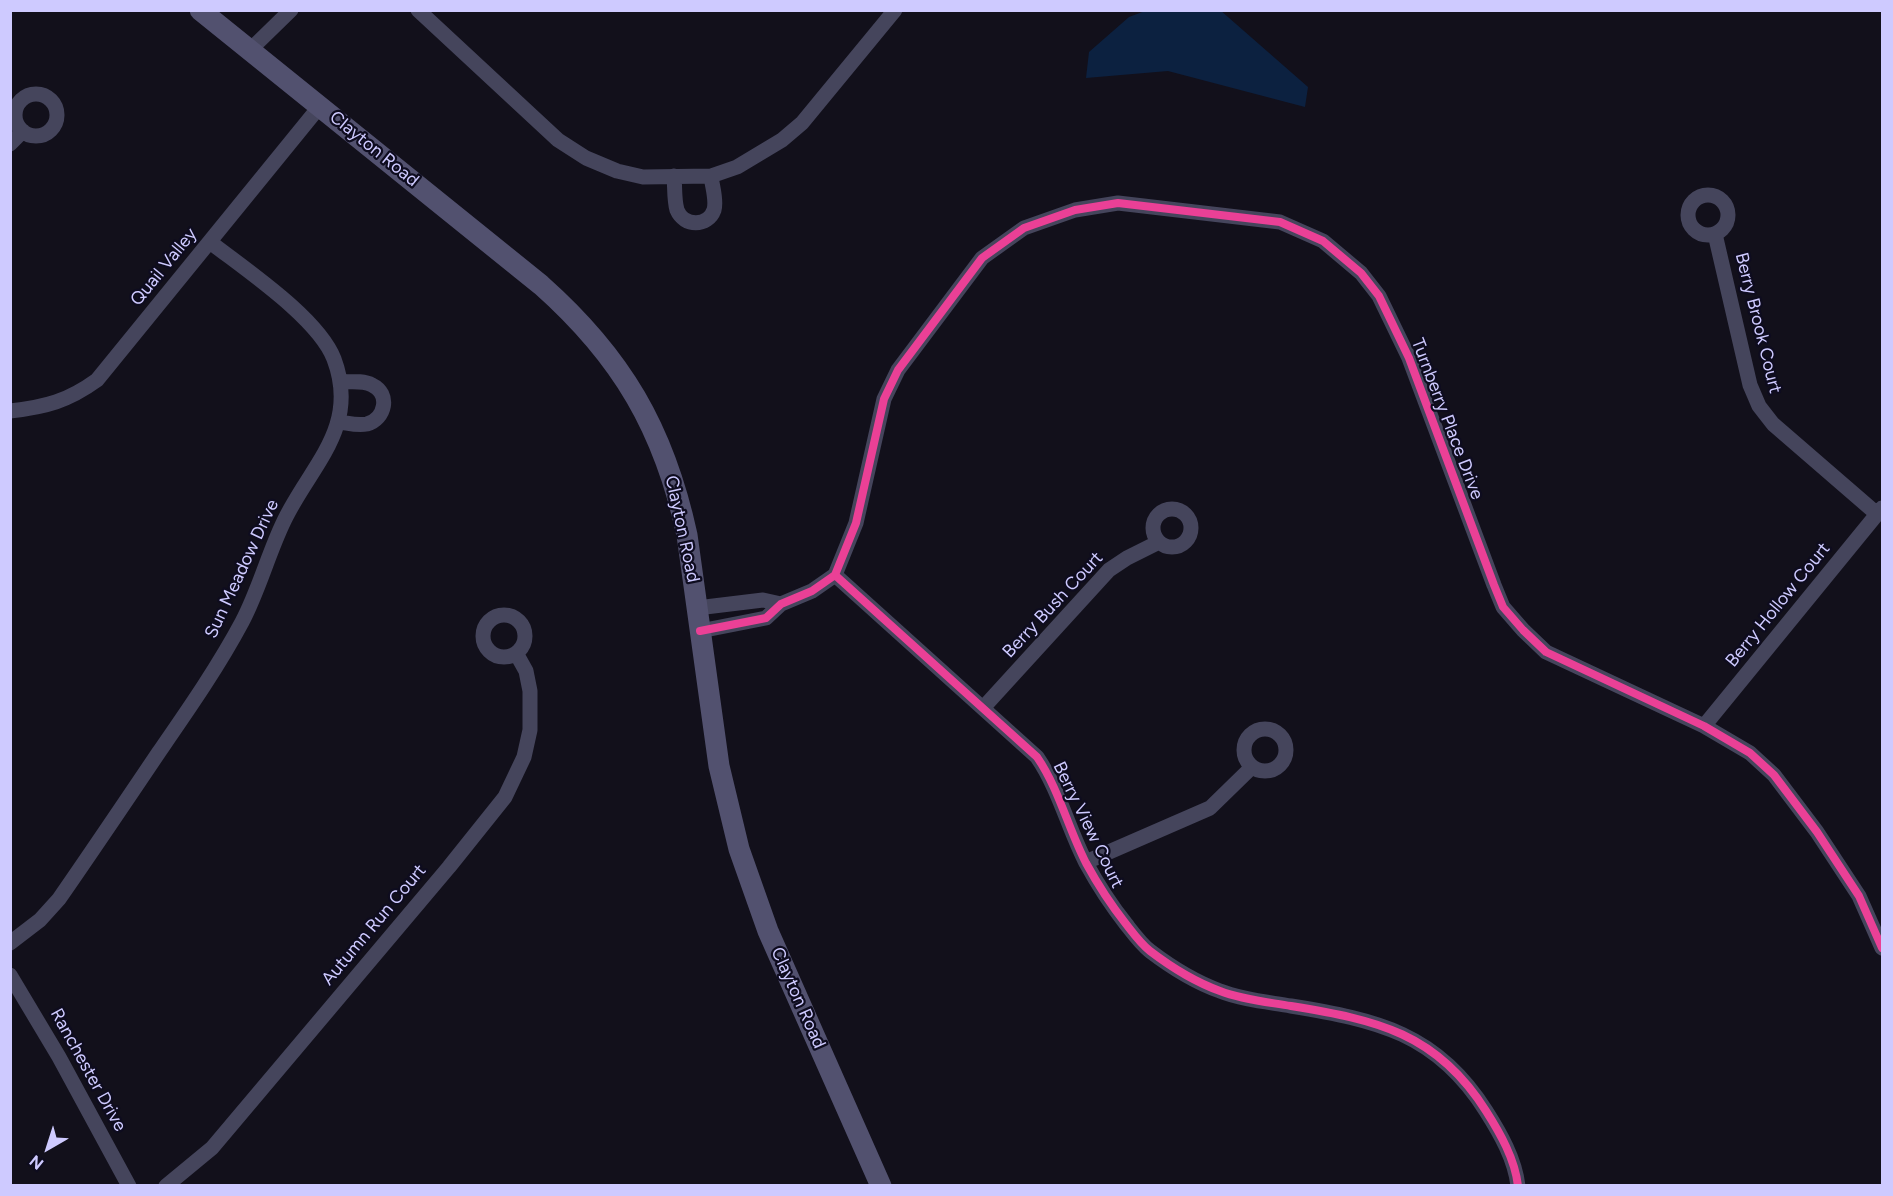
<!DOCTYPE html>
<style>
body{margin:0}
#map{position:relative;width:1893px;height:1196px;overflow:hidden;background:#12101b;font-family:Figtree,sans-serif}
canvas{display:block}
.frame{position:absolute;inset:0;border:12px solid #cecaff;pointer-events:none}
.north{position:absolute;left:18px;top:1118px;width:60px;height:60px;-webkit-text-stroke:4px #0e0c1f;paint-order:stroke;rotate:219deg;font-size:16px;font-weight:700;line-height:24px;text-align:center;color:#cecaff}
.north::after{content:'';display:block;margin:auto;width:21px;height:27px;background:#cecaff;clip-path:polygon(50% 0,100% 100%,50% 72%,0 100%)}
</style>
<div id="map">
<canvas width="1893" height="1196"></canvas>
<div class="frame"></div>
<div class="north">N</div>
</div>
<script>
const ctx = document.querySelector('canvas').getContext('2d');
ctx.lineJoin = 'round';
function fill(path, color) { ctx.fillStyle = color; ctx.fill(path, 'evenodd'); }
function trace(path, color, width, dash) { ctx.strokeStyle = color; ctx.lineWidth = width; ctx.lineCap = dash ? 'butt' : 'round'; ctx.setLineDash(dash || []); ctx.stroke(path); }
function drawText(font, color, halo, rows, align = 'center') {
  ctx.font = font + ' Figtree,sans-serif'; ctx.lineWidth = 4.5; ctx.setLineDash([]); ctx.textBaseline = 'middle'; ctx.strokeStyle = halo; ctx.fillStyle = color; for (const [text, x, y, turn = 0] of rows) {
    ctx.save(); ctx.translate(x, y); ctx.rotate((+turn || 0) * Math.PI / 180); ctx.textAlign = isNaN(turn) ? turn : align; if (halo) ctx.strokeText(text, 0, 0); ctx.fillText(text, 0, 0); ctx.restore();
  }
}
fill(new Path2D(`
 M1220,10L1308,87L1305,107L1168,71L1086,78L1089,52L1129,17L1145,11Z`), '#0c2140');
trace(new Path2D(`
 M418,10L558,140L586,158L617,171L643,177L711,176L737,167L782,140L802,123L895,10
 M250,50L291,10
 M15 115a21 21 0 1 1 42 0a21 21 0 1 1-42 0Z
 M10,144L23,131
 M674,176C675,187 674,200 677,210C684,227 708,227 714,210C717,200 712,186 711,176
 M1688 215a20 20 0 1 1 40 0a20 20 0 1 1-40 0Z
 M1715,234L1750,385L1759,406L1773,424L1877,514
 M10,411C46,407 68,401 97,380L320,106
 M339,422C348,423 357,426 367,424C385,419 391,394 372,385C363,380 350,382 340,382
 M1153 528a19 19 0 1 1 38 0a19 19 0 1 1-38 0Z
 M835,575L1037,757C1059,789 1068,828 1086,863C1098,885 1111,905 1126,924C1133,933 1141,944 1150,951C1171,967 1195,982 1220,991C1243,1000 1268,1002 1291,1006C1377,1020 1437,1033 1486,1111C1500,1133 1515,1159 1518,1186
 M697,608L763,600L781,604
 M483 636a21 21 0 1 1 42 0a21 21 0 1 1-42 0Z
 M700,631L766,618L781,604L812,591L835,575L856,523L884,399L898,370L982,258L1024,228L1075,210L1118,203L1280,222L1323,241L1361,273L1379,296L1409,358L1494,585L1503,607L1523,630L1546,652L1704,726L1750,753L1774,775L1817,832L1859,896L1882,948
 M983,708L1109,570L1127,558L1159,542
 M1704,726L1882,508
 M1244 750a21 21 0 1 1 42 0a21 21 0 1 1-42 0Z
 M1086,862L1210,808L1252,767
 M10,943L40,920L59,899C93,850 126,801 159,752C188,710 218,667 242,622C259,590 268,554 284,521C310,466 360,428 334,359C318,318 246,270 210,242
 M10,975L59,1057L129,1186
 M166,1186L212,1148L449,867L505,797L524,757L530,730V691L526,671L516,653`), '#45455c', 15);
trace(new Path2D(`
 M200,10L541,285C622,357 664,429 687,535L719,766L739,849L768,931L881,1186`), '#52516f', 21);
trace(new Path2D(`
 M835,575L1037,757C1059,789 1068,828 1086,863C1098,885 1111,905 1126,924C1133,933 1141,944 1150,951C1171,967 1195,982 1220,991C1243,1000 1268,1002 1291,1006C1377,1020 1437,1033 1486,1111C1500,1133 1515,1159 1518,1186
 M700,631L766,618L781,604L812,591L835,575L856,523L884,399L898,370L982,258L1024,228L1075,210L1118,203L1280,222L1323,241L1361,273L1379,296L1409,358L1494,585L1503,607L1523,630L1546,652L1704,726L1750,753L1774,775L1817,832L1859,896L1882,948`), '#ea4096', 8);
drawText('18px', '#cecaff', '#0e0c1f', [
 ["Clayton Road",374,149,39],
 ["Quail Valley",164,267,-51],
 ["Berry Brook Court",1758,323,76],
 ["Turnberry Place Drive",1447,419,69],
 ["Clayton Road",682,529,78],
 ["Sun Meadow Drive",242,569,-65],
 ["Berry Bush Court",1053,605,-47],
 ["Berry Hollow Court",1778,605,-51],
 ["Berry View Court",1088,825,64],
 ["Autumn Run Court",374,925,-50],
 ["Clayton Road",798,998,66],
 ["Ranchester Drive",88,1070,61]
]);
</script>
